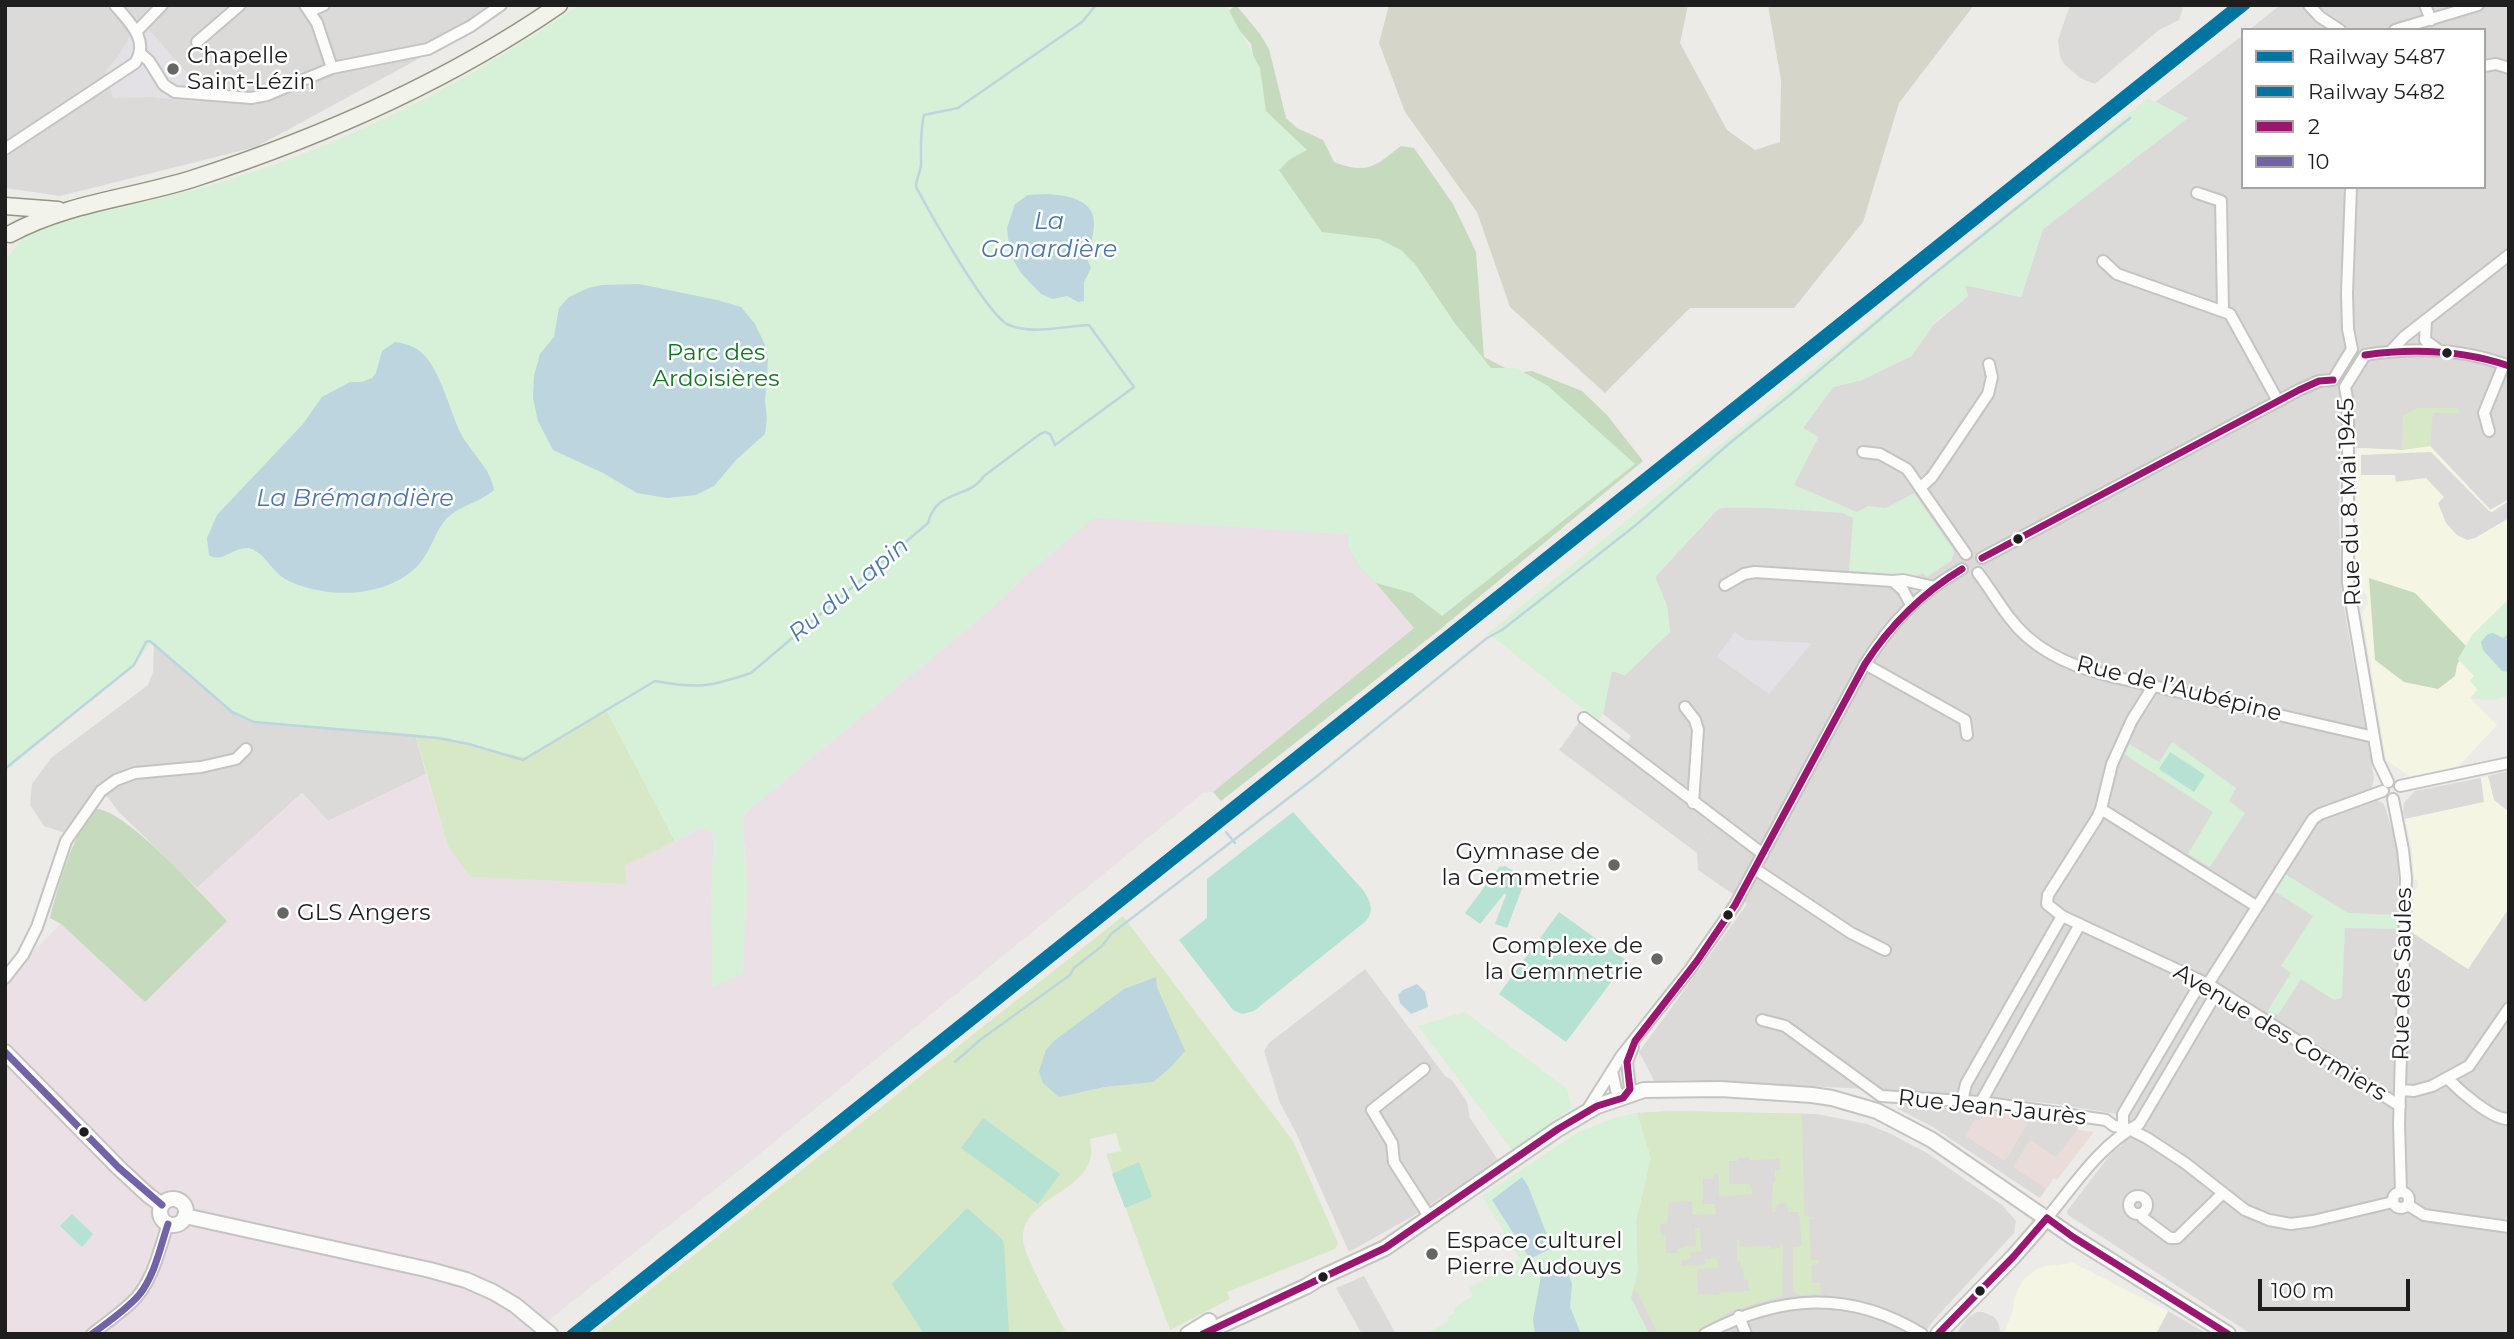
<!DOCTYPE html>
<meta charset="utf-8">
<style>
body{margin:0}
#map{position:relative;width:2514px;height:1339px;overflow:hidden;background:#edebe7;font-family:Montserrat,sans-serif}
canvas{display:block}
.frame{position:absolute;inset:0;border:7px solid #1e1e1e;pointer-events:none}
.legend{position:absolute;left:2241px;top:28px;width:245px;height:161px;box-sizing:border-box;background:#fff;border:2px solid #a5a5a5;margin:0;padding:9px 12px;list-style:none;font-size:21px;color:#1e1e1e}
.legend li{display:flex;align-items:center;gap:14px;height:35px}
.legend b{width:35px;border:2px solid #a5a5a5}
.scale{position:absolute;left:2258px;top:1279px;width:152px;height:32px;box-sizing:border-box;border:4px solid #1e1e1e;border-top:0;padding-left:9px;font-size:21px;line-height:24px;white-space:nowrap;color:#1e1e1e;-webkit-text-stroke:5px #fff;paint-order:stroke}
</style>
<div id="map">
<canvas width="2514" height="1339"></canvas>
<div class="frame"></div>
<ul class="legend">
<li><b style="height:9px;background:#0075a1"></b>Railway 5487</li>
<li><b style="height:9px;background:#0075a1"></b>Railway 5482</li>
<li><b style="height:9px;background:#9b1670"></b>2</li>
<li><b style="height:9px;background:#7263a9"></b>10</li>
</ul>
<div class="scale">100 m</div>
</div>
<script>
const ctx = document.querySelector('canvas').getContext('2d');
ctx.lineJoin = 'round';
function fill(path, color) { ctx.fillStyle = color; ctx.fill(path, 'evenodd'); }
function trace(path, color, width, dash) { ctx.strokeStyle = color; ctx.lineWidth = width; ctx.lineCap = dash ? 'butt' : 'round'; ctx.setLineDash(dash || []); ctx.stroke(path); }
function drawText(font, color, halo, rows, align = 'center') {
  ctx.font = font + ' Montserrat,sans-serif'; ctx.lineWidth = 5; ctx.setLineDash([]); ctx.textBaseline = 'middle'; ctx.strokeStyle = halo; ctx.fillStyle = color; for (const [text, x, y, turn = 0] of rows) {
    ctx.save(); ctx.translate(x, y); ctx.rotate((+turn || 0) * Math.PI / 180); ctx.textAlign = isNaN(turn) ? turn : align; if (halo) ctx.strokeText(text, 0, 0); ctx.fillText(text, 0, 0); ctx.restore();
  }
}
fill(new Path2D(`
 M5,5H510L490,20L256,147L60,196L5,188Z
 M2070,5H2184L2179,20L2159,30L2095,84L2080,78L2064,64L2060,57L2058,40Z
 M2280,5H2509V499L2491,510L2430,446L2402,450L2340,447L2339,515L2342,596L2374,778L2372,787L2377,800L2384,804L2394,836L2398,860L2399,932L2413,933L2468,969L2509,908V1213L2497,1232L2509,1234V1334H2251L2068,1215L2067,1211L2113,1151L2122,1145L2117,1114L2056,1104L1949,1093L1683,1080L1655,1082L1639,1052L1747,904L1698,870L1697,853L1717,826L1625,745L1631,736L1603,714L1610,677L1612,671L1625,675L1670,632L1667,606L1655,577L1717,510L1723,507L1780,508L1818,438L1803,428L1833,387L1862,380L1931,327L1968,296L1964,285L2021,297L2043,229L2187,118L2155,102L2243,35V187H2484V30H2249Z
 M154,643L244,719L415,734L426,774L328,821L302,793L197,888L118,811L99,785L65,833L44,826L30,805L32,784L51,758L148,685L153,672Z
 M2509,771V812L2494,800L2488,776Z
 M2481,778L2485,802L2405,819L2403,812L2404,803L2415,791Z
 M1365,969L1445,1076L1452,1080L1467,1102L1470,1118L1498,1160L1413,1216L1349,1252L1296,1133L1280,1103L1264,1051L1269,1043Z
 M1673,1111L1817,1114L1867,1124L1891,1134L1927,1153L2002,1205L2016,1221L2014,1233L1933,1321L1924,1334H1649L1631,1298L1649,1149L1637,1113Z
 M2168,1311L2199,1329L2206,1334H2156Z`), '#dcdad8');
fill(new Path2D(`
 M1899,1105L1985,1109L2032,1116L2077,1122L2078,1130L2094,1132L2057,1180L2054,1178L2040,1198L1933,1127L1898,1109L1897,1107Z`), '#eaddd9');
fill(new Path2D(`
 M1094,517L1347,534L1348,548L1363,571L1376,583L1414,628L1213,792L1203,793L746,1165L531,1334H5V978L61,924L144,1001L226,921L197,888L303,793L328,821L426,774L448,846L470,877L625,884V866L703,827L714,834L711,907L746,866L742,816L992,608L1031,571Z`), '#eae0e5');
fill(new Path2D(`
 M2430,446L2490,510L2509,499V599L2472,635L2474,676L2478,689L2470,698L2497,725L2459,766L2429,774L2409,776L2386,760L2362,613L2368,604L2367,595L2356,583L2357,448L2402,450Z
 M2488,776L2494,800L2509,812V908L2468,969L2413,933L2414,891L2418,887V881L2414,879L2412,849L2405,819L2484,802L2481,778Z
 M2073,1263L2168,1311L2156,1334H2004L2013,1310L2015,1296L2023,1280L2037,1269L2045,1266Z`), '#f5f5e3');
fill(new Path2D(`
 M2431,452L2489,511L2492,512L2509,501V518L2475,538L2467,540L2457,535L2446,523L2438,503L2444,497L2426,478L2396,482L2395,475H2361V455Z
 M2076,519L2090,541L2066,553L2062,571L2055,575L2046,563L2037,568L2029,555L2041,548L2037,540Z
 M2116,549L2136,555L2131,578L2182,588L2169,645L2197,652L2188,686L2145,676L2154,638L2149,631L2100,618Z
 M2312,605L2342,611L2340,620L2342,630L2341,638L2319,634L2315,650L2306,649L2301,671L2310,674L2302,710L2230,697L2235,679L2245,672L2247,664L2285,671L2298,607L2307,609Z
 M1579,722L1717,826L1697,853L1559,750Z
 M2244,835L2247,836L2246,839H2252L2279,856L2257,890L2249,892L2220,873Z
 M1946,877L1970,883L1969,890L1999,897L1976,932L1922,922L1912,939L1895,934L1922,885L1931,881L1944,885Z
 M1765,893L1786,908L1731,987L1710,974Z
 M2426,1048L2441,1073L2434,1076H2424L2415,1072L2410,1064L2409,1049Z
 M1899,1105L1985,1109L1979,1121L1975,1119L1965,1136L2005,1161L2032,1116L2077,1122V1130L2056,1157L2030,1140L2013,1167L2046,1189L2040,1198L1933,1127L1897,1108Z
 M1851,1168L1852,1175L1860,1174L1861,1186H1852V1194L1830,1195L1831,1203H1827L1823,1169Z
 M1913,1182H1954L1952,1225L1914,1229Z
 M1788,1203L1799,1212L1802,1247H1783L1779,1239H1771L1770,1246L1740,1247L1739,1240L1717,1241L1716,1214H1719L1720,1207L1746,1206L1747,1213L1776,1212L1777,1204Z
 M1809,1218H1825L1826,1260H1836V1272L1829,1273V1283H1812L1811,1265L1819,1264L1811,1261Z
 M1364,1276L1396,1334H1362L1336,1288Z
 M1977,1312H1983L1994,1317L1998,1322L2001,1334H1956L1967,1318Z`), '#dbdad8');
fill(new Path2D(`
 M1389,5H1688L1680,43L1727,130L1755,150L1780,142L1781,80L1768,5H1974L1899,103L1863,222L1794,308H1690L1605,393L1510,307L1477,212L1405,112L1379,43Z`), '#d5d5c9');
fill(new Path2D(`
 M2417,408H2459V413H2433L2430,446L2402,450L2403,416Z
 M607,711L675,841L625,866L626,884L470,877L448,846L415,734L443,738L524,757Z
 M1123,916L1293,1141L1338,1243L1335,1249L1227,1292L1230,1299L1170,1330L1106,1154L1121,1151L1116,1133L1090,1139C1090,1144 1092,1150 1091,1155C1087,1192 1020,1199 1023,1241C1025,1257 1056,1313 1065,1330L1060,1334H594Z
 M1673,1111L1802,1114L1804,1216L1816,1218L1809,1219L1811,1260H1819V1264L1811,1265L1812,1283H1820L1821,1294L1799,1295L1793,1291V1247L1802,1246L1799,1212H1788L1787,1203L1777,1204L1776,1212H1772L1773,1182H1775V1170H1780L1779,1159L1750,1160L1749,1157L1738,1158V1161H1729V1184H1750L1753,1194L1719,1196V1174L1714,1173L1713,1179L1703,1178V1204H1715L1716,1214L1693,1215L1692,1201L1669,1202L1667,1223L1660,1224L1661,1235L1665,1236L1666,1253H1677L1678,1249L1696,1245L1695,1228H1700L1701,1251L1691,1252V1259L1681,1260V1266L1705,1265V1259L1717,1258L1718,1268L1697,1269L1698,1294L1719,1295V1293L1749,1291L1748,1280L1744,1279L1743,1268L1741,1267L1740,1261H1737V1240H1739L1740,1247L1770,1246L1771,1249L1780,1248V1239L1783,1247L1782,1296L1731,1311L1692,1334H1658L1638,1293L1633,1289L1638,1271L1636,1220L1651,1159L1637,1113Z`), '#d7e8c7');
fill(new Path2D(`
 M1236,5L1260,34L1269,49L1286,118L1297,128L1323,140L1334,162C1368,175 1375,166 1401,146L1414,148L1453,204L1476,252L1484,357L1515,373L1532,371L1582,391L1607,415L1643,461L1438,631L1221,801L1213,792L1414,628L1376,583L1363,571L1348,548L1347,534L1251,44L1225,14Z
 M2369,578L2415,593L2466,646L2457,665L2455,676L2438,689L2404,682L2375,660Z
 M96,809C124,808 205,897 227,921L145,1002L61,924L50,918C56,892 76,824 96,809Z`), '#c6dabe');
fill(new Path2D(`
 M579,5H1226L1260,68L1266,111L1307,150L1289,160L1279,170L1322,232L1379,239L1401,250L1415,264L1454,322L1491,368H1516L1548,386L1635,464L1442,616L1412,593L1376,583L1363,571L1348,548L1347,534L1094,518L1031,571L992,608L742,816L747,882L743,974L712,987L711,907L714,835L703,827L675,841L607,711L524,757L461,741L418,734L250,721L239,717L176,661L151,643L137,661L5,772V260C16,248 22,237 36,229C94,211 154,202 212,185C338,149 472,80 579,5Z
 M2148,98L2188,118L2043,229L2021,297L1965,285L1968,296L1936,321L1912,356L1862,380L1833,387L1803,428L1818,437L1794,485L1857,512L1868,506L1886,508L1914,493L1954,551L1952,560L1927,577L1923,573L1916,576L1849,571L1853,518L1843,513L1751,507L1719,508L1655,577L1667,606L1670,632L1625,675L1612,671L1603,714L1598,721L1488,633Z
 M2509,599V696L2492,700L2470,698L2478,690L2470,681L2474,676L2458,659L2472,635Z
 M2172,742L2236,788L2229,801L2245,813L2210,867L2188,854L2213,812L2124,754L2129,744L2159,762Z
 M2285,874L2348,913L2399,915V929L2345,928L2342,998L2334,1000L2301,979L2278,1015L2268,1010L2291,973L2281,966L2313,916L2274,891Z
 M1465,1012L1567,1089L1572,1108L1512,1150L1418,1026Z
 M1637,1113L1651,1159L1636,1220L1638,1271L1631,1298L1649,1334H1425L1449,1321L1447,1317L1455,1313L1454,1308L1473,1296L1469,1288L1520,1259L1482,1196L1578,1132L1617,1117Z`), '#d6f1d8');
fill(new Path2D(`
 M2170,752L2205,775L2194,792L2159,769Z
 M1293,812L1363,890C1370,901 1375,910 1366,921L1254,1011L1242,1014L1233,1010L1179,940L1207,918V879Z
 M1505,866L1515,872L1516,878L1523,886L1507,928L1495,924L1506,895L1505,893L1480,924L1465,913L1499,867Z
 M1559,912L1627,961L1566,1042L1499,994Z
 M983,1118L1060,1174L1038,1204L961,1148Z
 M1139,1162L1152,1197L1125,1208L1112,1174Z
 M967,1208L1002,1239L1004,1244L1009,1334H924L892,1284Z
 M72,1214L93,1234L82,1247L60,1226Z`), '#b5e2d2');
fill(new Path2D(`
 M140,19L201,89L200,102L150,97L113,98L105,71L119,55Z
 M1735,632L1746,640L1812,643L1769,694L1717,657Z`), '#e3e1e5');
fill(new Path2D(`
 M1047,194C1073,196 1100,201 1093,234C1092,242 1088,248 1086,256L1091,268L1084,282V301L1078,302L1067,296L1053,299L1041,294L1021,273L1010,254L1007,228L1015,204L1028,195Z
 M639,284L717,300L741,307L755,324L765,345L768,360L765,401L767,419L765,434L736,460L714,486L696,495L667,498L637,493L603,473L553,450L538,421L533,398L534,376L540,354L554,337L559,308L569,297L588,288L602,285Z
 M395,342C406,344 416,346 424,355C441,372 450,412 461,434C472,454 490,467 494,490C481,502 461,505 448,517C435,530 432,549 420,563C389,599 325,600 285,579C273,572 266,556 254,550C237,541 224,565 209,555L207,538L217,515L303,424L322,397L350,382H362L372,378L376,373L382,351Z
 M2493,633L2509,641V672L2502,671L2483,650L2481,642L2488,634Z
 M1156,977L1157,987L1185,1051L1170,1068L1153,1082L1104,1087L1059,1097L1043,1083L1039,1071L1046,1050L1055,1040L1124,989Z
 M1417,984L1425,992L1428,1007L1411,1014L1400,1003L1398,995L1403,990Z
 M1522,1177L1528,1186L1552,1248L1530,1259L1492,1200Z
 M1560,1262H1564L1572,1284L1570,1307L1581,1334H1535L1533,1319L1542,1271L1548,1266Z`), '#bcd5de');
trace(new Path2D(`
 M2504,639L2509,635
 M7,767L134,665L146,642L150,641L232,712L254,722L438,738L469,744L523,760L655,681C698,689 709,687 751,673L928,523C937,488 968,500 984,476L1040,434L1045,432L1050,434L1055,445L1134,387L1089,325C1065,326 1032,335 1009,325C988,317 929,211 916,187C916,179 921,171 921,164C921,147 920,132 924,115L958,108L1082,22L1096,5
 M1226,832L1235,843
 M955,1062L980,1040L1070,975L1074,968L1102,946L1111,934L1316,777L1487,638L1502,630L1636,525L1731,442L1790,395L1930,277L2130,118`), '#bcd5de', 2.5);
const minor = new Path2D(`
 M305,5L317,23L332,68
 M2309,5L2320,17L2340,30
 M2425,5L2431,20
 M311,11L324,5
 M2395,30L2478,5
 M136,32L162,5
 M197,42L240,5
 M140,53L149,61L164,85L175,92L251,98L267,95L332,68L428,49L471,26L501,5
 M2484,66L2496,64L2509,68
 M5,149L135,63C150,40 129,22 115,5
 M2351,187L2347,293L2348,329L2352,349
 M2197,193L2221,201L2223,310
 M2103,261L2117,274L2230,314L2278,401
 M2426,320L2425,340L2437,349
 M2391,351L2404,337L2509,255
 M2365,355C2413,347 2462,348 2509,366
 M2333,380L2352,349
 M2345,387L2348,404V583L2378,761L2388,782
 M2345,387L2365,355
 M2489,431L2484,413L2504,364
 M1863,452L1880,454L1907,469L1966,554
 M1920,488L1932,477L1988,394L1992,377L1989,364
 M1982,558L2299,390L2319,381L2333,380
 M1978,573C1989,587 1998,603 2009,617C2033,650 2072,667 2110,676L2374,737
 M1893,581L1903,590L1911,605
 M1725,585L1744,574L1755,572L1893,581L1903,580L1934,587
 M1865,664L1965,720L1967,735
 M2154,685L2132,720L2112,764L2101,809L2097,818L2048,895L2047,904L2062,916L2208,984L2400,1106
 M1685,707L1695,720L1698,730L1693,803
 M1584,718L1763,854
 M2400,786L2509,763
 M2393,799L2403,850L2406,878L2399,1124L2401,1192
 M2101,809L2256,906
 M1755,869L1851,933L1885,950
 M5,978L23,955L37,927L66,841L101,791L116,780L135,773L201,767L236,759L246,749
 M2208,984L2313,819L2320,814L2383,791
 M1762,1020L1785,1026L1881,1096L1981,1102L2106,1120L2114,1126L2129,1129L2147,1138L2185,1163L2245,1210L2269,1220L2291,1224L2313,1221L2393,1202
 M1424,1069L1372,1110L1392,1143L1394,1162L1430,1218
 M1612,1071L1616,1090L1623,1098L1630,1089L1627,1062L1633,1047
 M2448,1079C2460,1091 2492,1120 2509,1119
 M2401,1090L2414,1091L2432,1086L2469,1066L2509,1008
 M1962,1101L1966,1084L2062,916
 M1981,1102L2080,924
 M1586,1112L1622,1055L1689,971L1735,905L1865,664C1892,622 1918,594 1962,569
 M2123,1127V1114L2198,987L2208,984
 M2393 1200a8 8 0 1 1 16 0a8 8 0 1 1-16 0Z
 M2129 1205a9 9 0 1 1 18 0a9 9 0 1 1-18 0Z
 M2408,1205L2424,1215L2509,1227
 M2141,1214L2143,1218L2170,1238H2177L2223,1193
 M2047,1218C2076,1183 2099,1146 2139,1124L2214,997L2210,986
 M1739,1316L1746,1334
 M92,1334C105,1324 119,1314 131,1303C153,1283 159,1250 168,1224
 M1705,1334C1779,1295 1849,1289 1922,1334`);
const tertiary = new Path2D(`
 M5,1052L119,1168L148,1195L162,1205
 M160 1212a13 13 0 1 1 26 0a13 13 0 1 1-26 0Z
 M185,1216L430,1270L466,1280L493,1292L515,1305L550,1334
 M1188,1334L1209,1321
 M1202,1334L1307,1286L1318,1279L1385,1248L1558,1129L1597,1106L1644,1090L1720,1089L1812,1095L1832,1098L1877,1111L1932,1140L2073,1237L2228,1334
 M1938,1334L2014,1256L2047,1218`);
const secondary = new Path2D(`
 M5,206L58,210
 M10,234C67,203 131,198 192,179C322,137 446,83 559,5`);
trace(minor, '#c5c4c3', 14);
trace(tertiary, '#c5c4c3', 18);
trace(secondary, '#939580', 19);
trace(minor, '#fcfcfb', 10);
trace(tertiary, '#fcfcfb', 14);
trace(secondary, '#f2f3ea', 16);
trace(new Path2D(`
 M2365,355C2415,348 2461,350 2509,366
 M1982,558L2299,390L2319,381L2333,380
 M2047,1218L2073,1237L2228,1334
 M1203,1334L1385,1248L1558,1129L1597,1106L1623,1098L1630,1089L1627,1062L1635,1041L1697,961L1735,905L1865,664C1891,624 1921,594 1962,569
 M1938,1334L2014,1256L2047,1218`), '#9b1670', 7);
trace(new Path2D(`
 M5,1052L119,1168L162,1205
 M92,1334C108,1322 126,1310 139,1295C155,1275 160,1248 168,1224`), '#7263a9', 7);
trace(new Path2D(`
 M571,1334L2237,5`), '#0075a1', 9);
trace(new Path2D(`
 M580,1334L2246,5`), '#0075a1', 9);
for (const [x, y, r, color] of [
 [173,69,7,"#666664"],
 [2447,353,6,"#1e1e1e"],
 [2018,539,6,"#1e1e1e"],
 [1614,865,7,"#666664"],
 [283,913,7,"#666664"],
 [1728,915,6,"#1e1e1e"],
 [1657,959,7,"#666664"],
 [84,1132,6,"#1e1e1e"],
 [1432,1254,7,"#666664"],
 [1323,1277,6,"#1e1e1e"],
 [1980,1291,6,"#1e1e1e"]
]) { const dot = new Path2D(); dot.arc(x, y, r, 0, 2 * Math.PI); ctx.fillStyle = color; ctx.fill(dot); trace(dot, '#fff', 2.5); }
drawText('23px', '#1e1e1e', '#fff', [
 ["Chapelle",187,56],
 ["Saint-Lézin",187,82],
 ["Gymnase de",1600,852,"right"],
 ["la Gemmetrie",1600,878,"right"],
 ["GLS Angers",297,913],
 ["Complexe de",1643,946,"right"],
 ["la Gemmetrie",1643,972,"right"],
 ["Espace culturel",1446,1241],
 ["Pierre Audouys",1446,1267]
], 'left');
drawText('23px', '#117721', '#fff', [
 ["Parc des",716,353],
 ["Ardoisières",716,379]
]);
drawText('23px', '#1e1e1e', '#fff', [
 ["Rue du 8 Mai 1945",2350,502,-92],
 ["Rue de l’Aubépine",2179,689,14],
 ["Rue des Saules",2403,974,-89],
 ["Avenue des Cormiers",2280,1033,31],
 ["Rue Jean-Jaurès",1992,1108,6]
]);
drawText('italic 24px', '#4f76a9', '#fff', [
 ["La",1049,222],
 ["Gonardière",1049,250],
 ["La Brémandière",355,499],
 ["Ru du Lapin",849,590,-40]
]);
</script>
